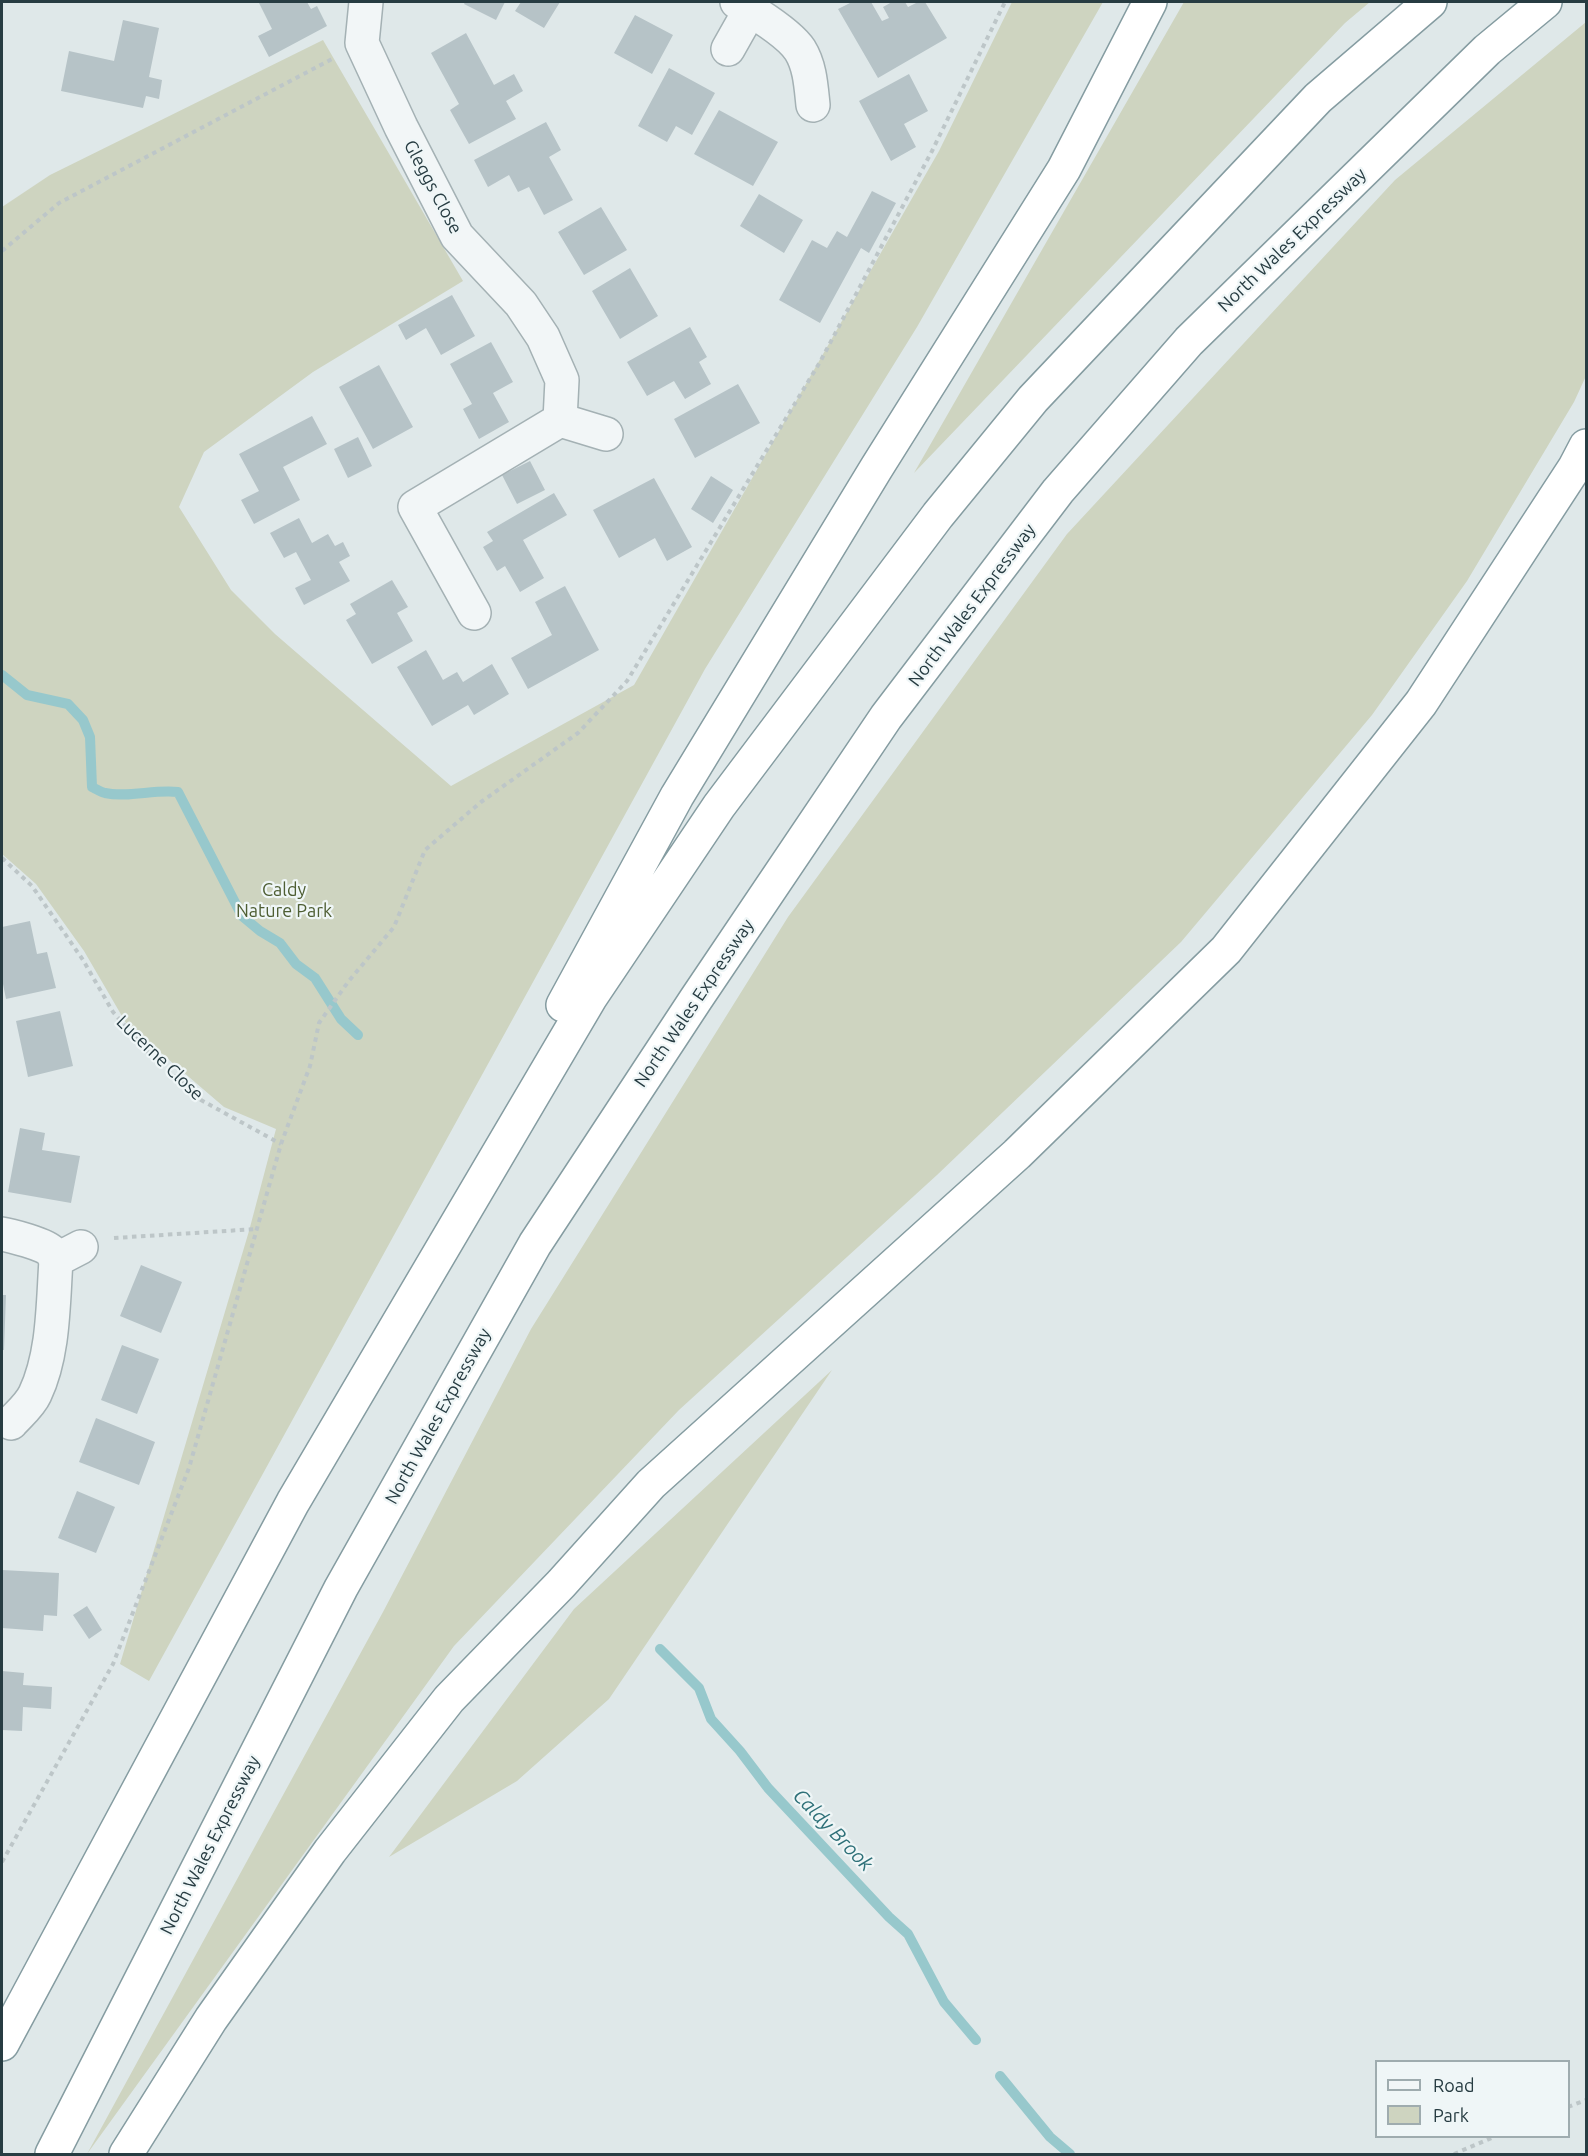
<!DOCTYPE html>
<style>
body{margin:0}
#map{position:relative;width:1588px;height:2156px;overflow:hidden;background:#dfe8e9;font-family:Ubuntu,sans-serif}
canvas{display:block}
.frame{position:absolute;inset:0;border:3px solid #273c42;pointer-events:none}
.legend{position:absolute;left:1375px;top:2060px;width:195px;height:78px;box-sizing:border-box;background:#eff6f7;border:2px solid #9facaf;margin:0;padding:8px 10px;list-style:none;font-size:18px;color:#273c42}
.legend li{display:flex;align-items:center;gap:12px;height:30px}
.legend b{width:30px;border:2px solid #9facaf}
</style>
<div id="map">
<canvas width="1588" height="2156"></canvas>
<div class="frame"></div>
<ul class="legend">
<li><b style="height:8px;background:#f2f6f7"></b>Road</li>
<li><b style="height:16px;background:#ced4c0"></b>Park</li>
</ul>
</div>
<script>
const ctx = document.querySelector('canvas').getContext('2d');
ctx.lineJoin = 'round';
function fill(path, color) { ctx.fillStyle = color; ctx.fill(path, 'evenodd'); }
function trace(path, color, width, dash) { ctx.strokeStyle = color; ctx.lineWidth = width; ctx.lineCap = dash ? 'butt' : 'round'; ctx.setLineDash(dash || []); ctx.stroke(path); }
function drawText(font, color, halo, rows, align = 'center') {
  ctx.font = font + ' Ubuntu,sans-serif'; ctx.lineWidth = 4.5; ctx.setLineDash([]); ctx.textBaseline = 'middle'; ctx.strokeStyle = halo; ctx.fillStyle = color; for (const [text, x, y, turn = 0] of rows) {
    ctx.save(); ctx.translate(x, y); ctx.rotate((+turn || 0) * Math.PI / 180); ctx.textAlign = isNaN(turn) ? turn : align; if (halo) ctx.strokeText(text, 0, 0); ctx.fillText(text, 0, 0); ctx.restore();
  }
}
fill(new Path2D(`
 M1012,2H1103L917,327L705,669L149,1681L120,1664L249,1231L276,1129L224,1107L126,1023L84,951L36,884L2,854V207L50,175L323,40L463,281L313,372L204,452L179,507L231,590L275,634L451,786L634,685L939,151Z
 M1184,2H1370L1345,23L914,473Z
 M1586,22V376L1574,402L1467,581L1372,715L1181,942L937,1175L679,1410L454,1646L87,2154L383,1612L531,1329L788,917L1067,534L1395,180Z
 M832,1370L609,1699L517,1781L389,1857L574,1609Z`), '#ced4c0');
trace(new Path2D(`
 M2,675L27,695L68,704L83,720L90,737L92,787C96,789 101,792 105,793C128,798 155,789 178,792L242,916L260,931L280,943L296,964L315,978L341,1019L358,1035
 M660,1649L699,1688L711,1719L740,1751L768,1788L889,1917L908,1934L944,2002L976,2040
 M1000,2076L1050,2137L1070,2154`), '#97c8cc', 10);
fill(new Path2D(`
 M262,2H307L311,9L317,6L327,26L269,57L258,36L272,29L259,3Z
 M465,2H505L496,20L464,4Z
 M521,2H560L544,28L515,11Z
 M852,2H871L882,21L889,18L883,7L892,2H905L908,7L918,2H925L947,38L878,78L838,9Z
 M635,15L673,35L652,74L614,53Z
 M123,20L159,28L149,77L162,80L159,99L146,96L143,108L61,91L69,51L114,61Z
 M466,33L494,85L514,74L523,91L506,101L516,119L469,144L450,110L459,104L431,53Z
 M669,68L715,93L692,135L676,126L667,142L638,126Z
 M909,74L928,111L904,124L916,147L891,161L859,101Z
 M719,110L778,142L753,186L694,154Z
 M546,122L561,150L549,157L573,200L544,215L529,187L518,192L509,175L488,187L474,160Z
 M872,191L896,203L869,253L861,248L820,323L779,300L812,240L827,248L837,231L847,237Z
 M759,194L803,220L784,253L740,226Z
 M601,207L627,250L584,275L558,232Z
 M630,268L658,316L620,339L592,291Z
 M452,295L475,336L441,355L426,328L406,340L398,325Z
 M690,327L707,357L699,362L711,384L685,399L674,381L647,396L627,362Z
 M491,342L513,382L493,393L509,422L479,439L463,409L472,404L450,364Z
 M379,365L413,427L373,449L339,387Z
 M738,384L760,423L695,458L674,419Z
 M312,416L327,444L283,467L300,500L254,524L241,500L259,491L239,454Z
 M358,437L372,466L348,478L334,449Z
 M530,461L545,490L517,504L502,475Z
 M711,476L733,490L713,523L691,509Z
 M654,478L692,547L667,561L655,538L619,558L593,510Z
 M554,493L567,515L523,540L544,578L520,592L505,566L497,571L483,547L493,541L487,532Z
 M299,518L312,543L328,534L335,546L343,542L350,556L339,562L350,581L304,605L295,588L311,580L296,552L284,558L270,533Z
 M392,580L408,607L397,613L413,641L372,664L346,620L356,614L350,604Z
 M565,586L599,650L528,689L511,658L552,635L535,602Z
 M426,650L443,680L457,672L463,682L492,664L509,694L474,715L468,705L432,726L397,667Z
 M30,921L37,954L47,952L56,988L6,999L2,979V927Z
 M60,1011L73,1066L28,1077L16,1021Z
 M20,1128L45,1133L42,1150L80,1156L71,1203L8,1192Z
 M141,1265L182,1282L161,1333L120,1316Z
 M2,1295H6L4,1350H2Z
 M122,1345L159,1359L137,1414L101,1400Z
 M96,1418L155,1442L139,1485L79,1462Z
 M77,1491L115,1507L96,1553L58,1538Z
 M2,1570L59,1573L57,1616L44,1615L43,1631L2,1628Z
 M87,1606L102,1630L89,1639L73,1615Z
 M2,1671L24,1673L23,1685L52,1687L51,1709L23,1707L22,1731L2,1730Z`), '#b6c3c7');
const street = new Path2D(`
 M366,2L362,43L401,127L457,236L521,304L543,337L562,380L560,420L415,507L474,613
 M737,2C754,12 789,33 800,50C810,66 811,86 813,105
 M728,49L750,10
 M560,420L606,434
 M2,1234C10,1235 46,1245 51,1251C52,1252 55,1259 56,1260C53,1303 54,1354 35,1394C30,1405 19,1414 11,1423
 M56,1260L81,1247`);
const highway = new Path2D(`
 M563,1005L677,796L877,467L1064,169L1150,2
 M2,2044L293,1502L590,998L719,806L938,515L1033,399L1318,98L1430,2
 M52,2154L341,1588L535,1244L696,999L886,717L1058,491L1189,341L1487,50L1545,2
 M126,2154L211,2019L330,1851L449,1699L561,1584L651,1484L1017,1154L1226,950L1421,703L1575,467L1586,446`);
trace(street, '#a4b1b4', 36);
trace(highway, '#859ca1', 36);
trace(new Path2D(`
 M2,251L59,203L332,59
 M2,858L32,886L83,960L113,1012L148,1052L201,1100L281,1144
 M114,1238L257,1229
 M2,1862L113,1664L189,1468L281,1144L310,1066L319,1023L348,982L394,927L425,850L481,802L578,733L627,681L820,362L932,151L1005,2
 M1568,2107L1586,2100
 M1454,2154L1496,2136`), '#bdc6c8', 4, [4.5, 4.5]);
trace(street, '#f2f6f7', 33);
trace(highway, '#fff', 33);
drawText('18px', '#273c42', '#eff6f7', [
 ["Gleggs Close",433,187,62],
 ["North Wales Expressway",1292,240,-44],
 ["North Wales Expressway",972,605,-53],
 ["North Wales Expressway",694,1003,-56],
 ["Lucerne Close",160,1058,44],
 ["North Wales Expressway",438,1416,-61],
 ["North Wales Expressway",210,1845,-63]
]);
drawText('18px', '#4e5e33', '#eff6f7', [
 ["Caldy",284,890],
 ["Nature Park",284,911]
]);
drawText('italic 20px', '#2e7078', '#eff6f7', [
 ["Caldy Brook",833,1830,46]
]);
</script>
